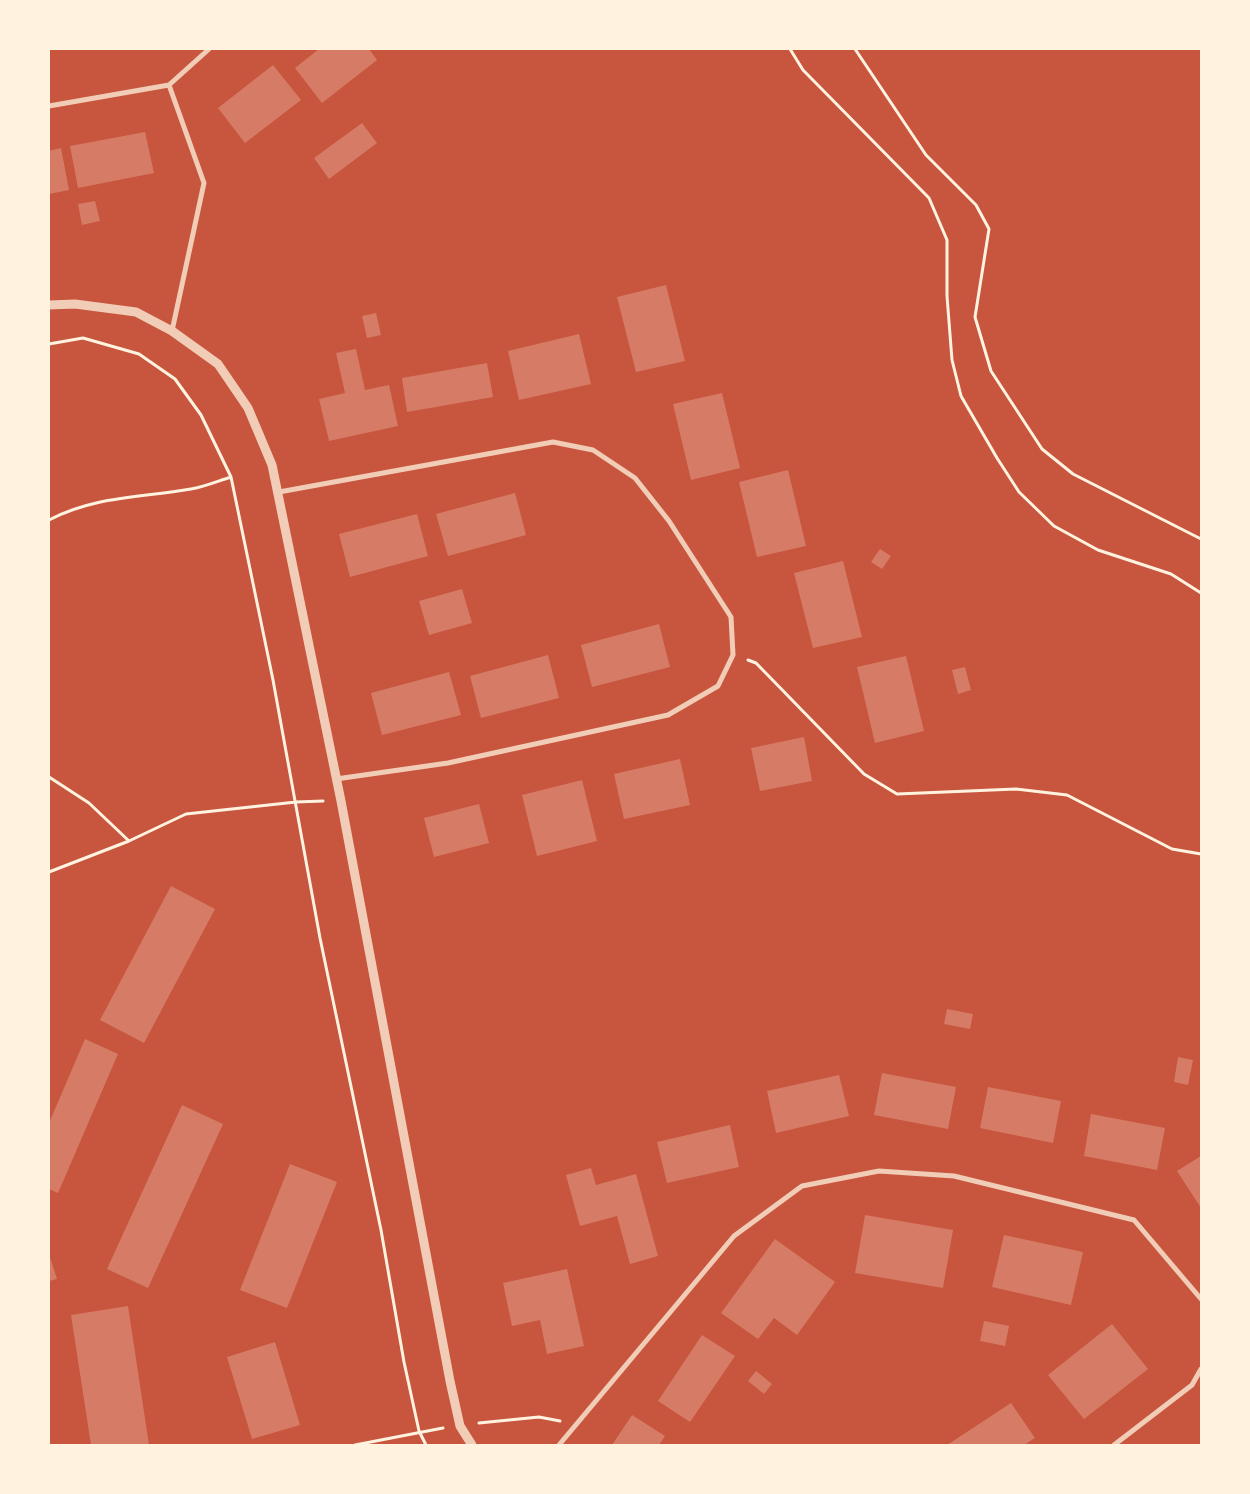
<!DOCTYPE html>
<style>
body{margin:0}
#map{position:relative;width:1250px;height:1494px;overflow:hidden;background:#c8553d;font-family:"Noto Serif",serif}
canvas{display:block}
.frame{position:absolute;inset:0;border:50px solid #fff3e0;pointer-events:none}
</style>
<div id="map">
<canvas width="1250" height="1494"></canvas>
<div class="frame"></div>
</div>
<script>
const ctx = document.querySelector('canvas').getContext('2d');
ctx.lineJoin = 'round';
function fill(path, color) { ctx.fillStyle = color; ctx.fill(path, 'evenodd'); }
function trace(path, color, width, dash) { ctx.strokeStyle = color; ctx.lineWidth = width; ctx.lineCap = dash ? 'butt' : 'round'; ctx.setLineDash(dash || []); ctx.stroke(path); }
fill(new Path2D(`
 M319,49H369L377,60L322,103L295,68Z
 M273,65L301,100L245,143L218,108Z
 M362,123L377,143L329,179L314,158Z
 M145,132L154,173L78,188L70,146Z
 M61,148L69,190L49,194V151Z
 M95,201L100,221L82,225L78,204Z
 M666,285L685,361L636,372L617,297Z
 M376,313L381,335L367,338L362,316Z
 M579,334L591,384L519,400L508,351Z
 M356,349L365,390L389,385L398,426L329,441L319,399L345,393L336,353Z
 M487,363L493,397L407,412L402,378Z
 M722,393L740,468L691,480L673,404Z
 M788,470L806,546L757,557L739,482Z
 M515,493L526,535L448,556L436,514Z
 M417,514L428,556L350,577L339,534Z
 M880,549L891,556L882,569L871,562Z
 M843,561L862,637L813,648L794,573Z
 M462,589L472,623L429,635L419,601Z
 M659,624L670,667L592,687L581,645Z
 M548,655L559,698L481,718L470,676Z
 M906,656L924,731L875,743L857,667Z
 M965,667L971,690L958,694L952,670Z
 M449,672L461,715L382,735L371,693Z
 M804,737L812,781L760,791L751,748Z
 M680,759L690,805L624,819L614,774Z
 M582,780L597,841L537,856L522,795Z
 M479,804L489,843L434,857L424,818Z
 M171,886L215,909L144,1043L100,1020Z
 M947,1009L973,1014L970,1029L944,1024Z
 M85,1039L118,1054L58,1193L49,1189V1123Z
 M1178,1057L1193,1060L1188,1085L1174,1082Z
 M882,1073L956,1087L948,1129L874,1115Z
 M839,1075L849,1116L776,1133L767,1091Z
 M988,1087L1061,1101L1053,1143L980,1128Z
 M182,1105L223,1124L148,1288L107,1269Z
 M1091,1114L1165,1128L1157,1170L1084,1156Z
 M730,1125L739,1167L667,1183L657,1142Z
 M1201,1156V1208L1177,1171Z
 M290,1164L337,1182L287,1308L240,1290Z
 M591,1168L596,1185L636,1174L658,1256L630,1264L617,1216L580,1226L566,1175Z
 M865,1215L953,1230L943,1288L855,1273Z
 M1004,1235L1083,1252L1071,1305L992,1287Z
 M775,1239L835,1282L797,1335L774,1318L758,1339L721,1313Z
 M49,1254L57,1279L49,1281Z
 M567,1269L584,1346L547,1354L540,1320L512,1326L503,1283Z
 M128,1306L149,1445H91L71,1315Z
 M984,1321L1009,1326L1005,1346L980,1341Z
 M1112,1324L1148,1369L1084,1419L1048,1375Z
 M702,1335L735,1356L690,1422L658,1401Z
 M275,1342L300,1425L252,1439L227,1357Z
 M756,1371L772,1384L764,1394L748,1381Z
 M1011,1403L1035,1438L1024,1445H947Z
 M632,1415L665,1436L659,1445H612Z`), '#d67c66');
trace(new Path2D(`
 M790,49L803,70L929,198L947,240V296L952,360L961,396L997,458L1019,492L1054,526L1098,550L1171,574L1201,593
 M855,49L926,155L976,205L989,229L975,317L991,371L1042,449L1073,474L1201,539
 M49,344L83,338L139,354L175,379L201,415L231,477L273,680L320,938L381,1230L404,1362L419,1431L426,1445
 M49,520C95,496 140,498 191,489C204,487 218,481 231,477
 M748,660L756,663L864,774L897,794L1016,789L1067,795L1172,849L1201,854
 M49,777L89,803L129,841
 M49,872L129,841L186,814L296,802L323,801
 M479,1423L539,1417L560,1421
 M355,1445L443,1428`), '#fff3e0', 3);
trace(new Path2D(`
 M169,85L204,183L172,331
 M49,106L169,85L209,49
 M279,492L553,442L593,450L635,478L669,521L731,617L733,655L718,686L668,715L448,763L336,779
 M559,1445L734,1236L802,1186L879,1171L954,1176L1134,1220L1201,1299
 M1114,1445L1192,1385L1201,1369`), '#f1ccb7', 5);
trace(new Path2D(`
 M49,305L75,304L136,312L172,331L218,364L248,408L272,465L341,801L450,1381L460,1426L472,1445`), '#f1ccb7', 9);
</script>
